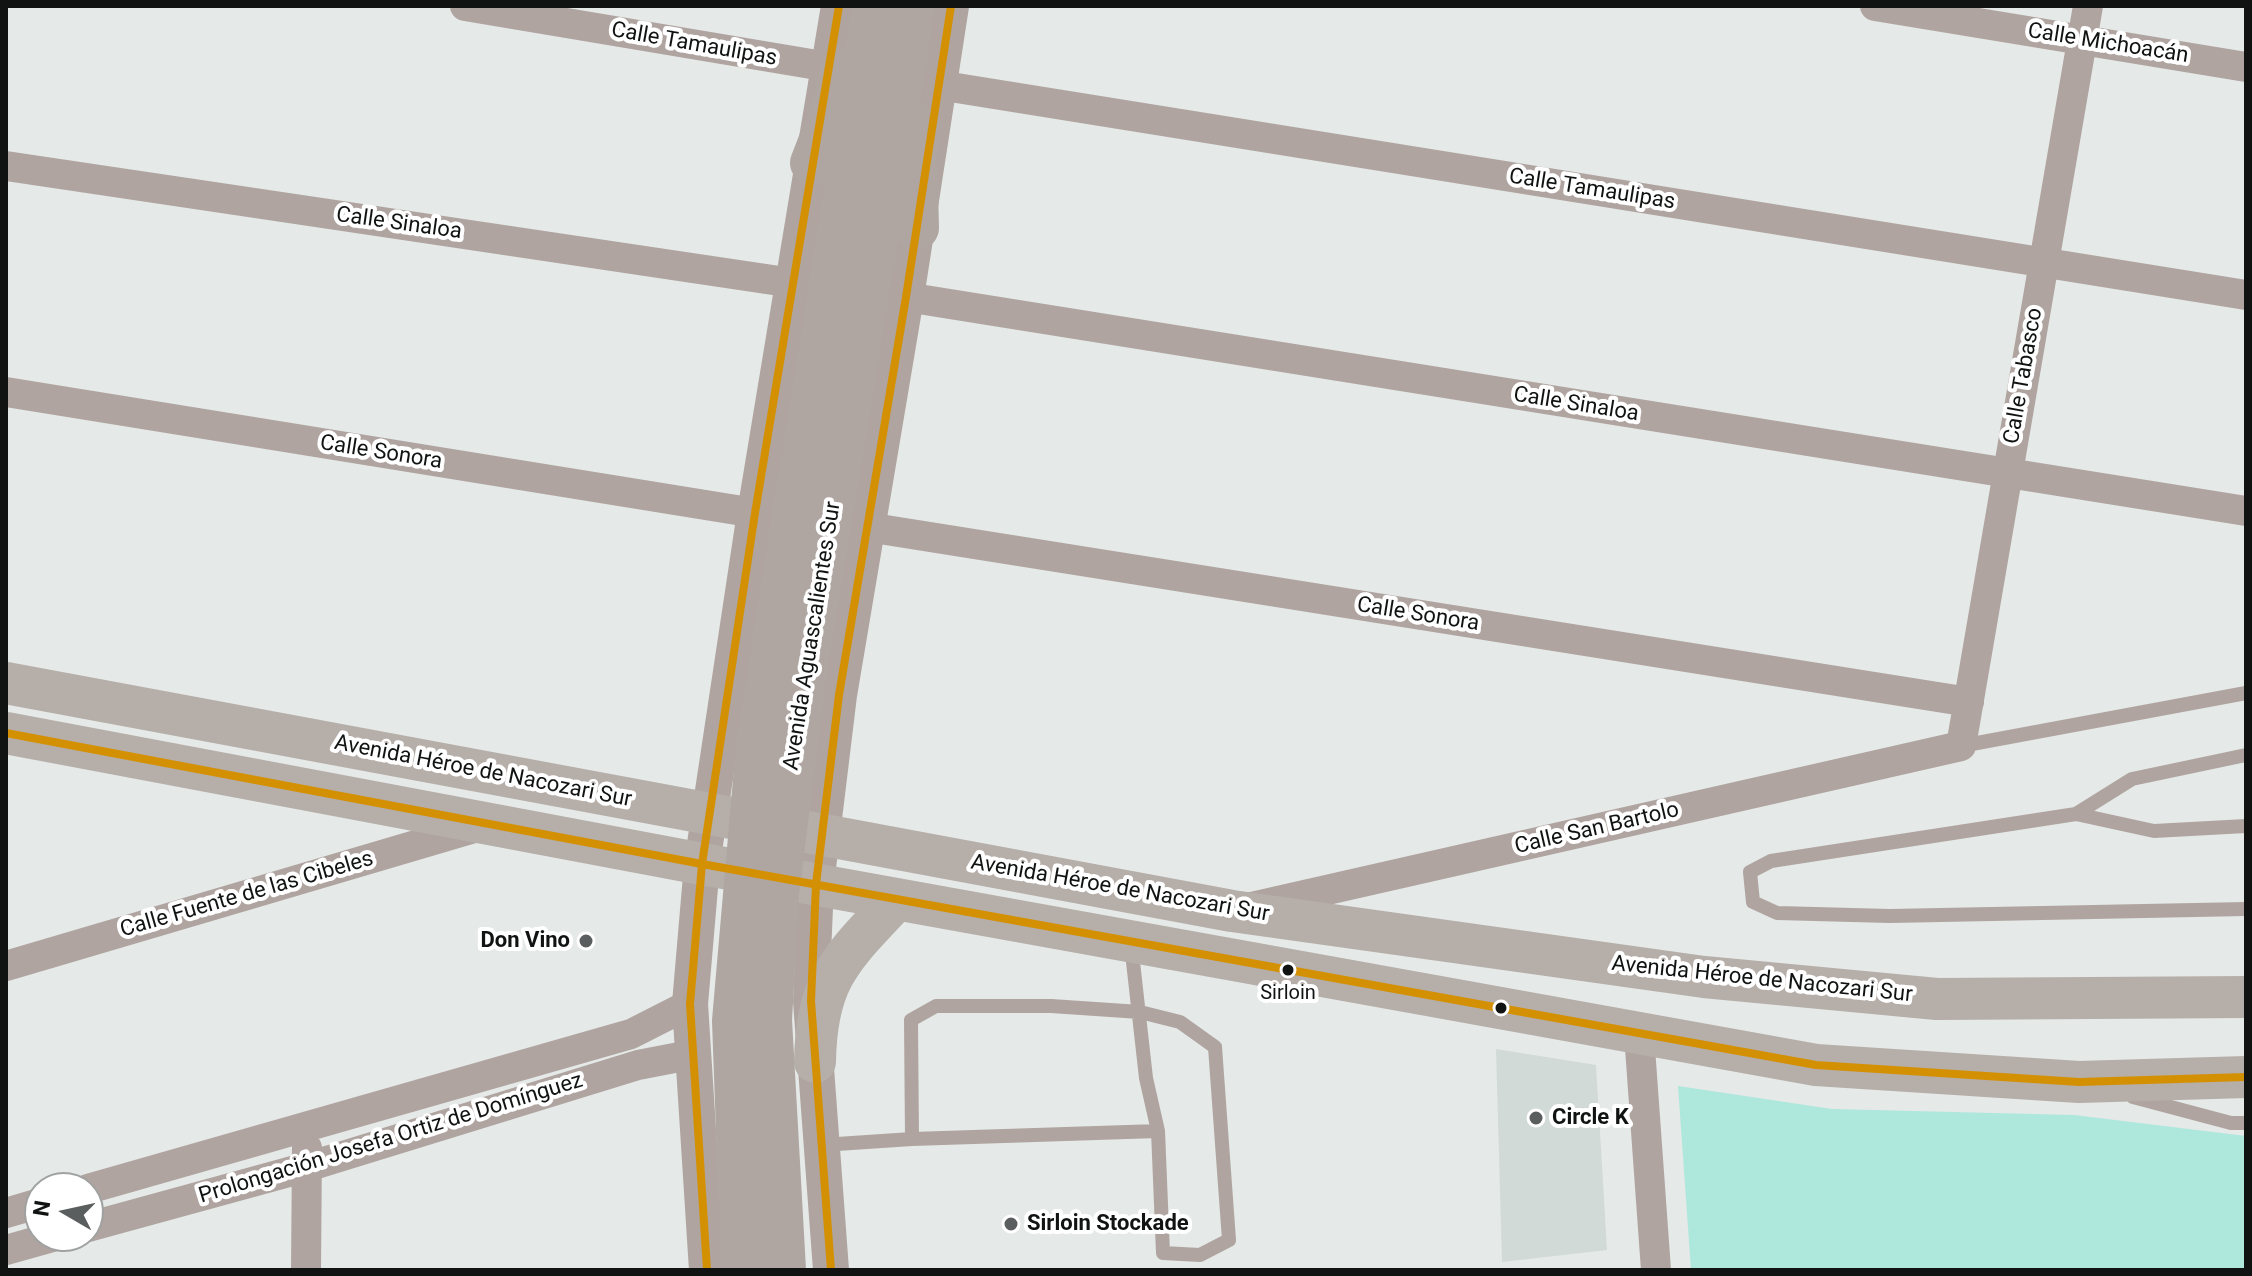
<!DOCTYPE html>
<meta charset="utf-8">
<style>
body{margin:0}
#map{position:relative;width:2252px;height:1276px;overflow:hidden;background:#e5e9e8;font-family:Roboto,sans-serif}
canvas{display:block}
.frame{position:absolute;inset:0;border:8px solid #111313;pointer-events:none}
.north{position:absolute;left:24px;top:1172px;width:80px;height:80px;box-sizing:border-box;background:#fff;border:2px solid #a0a1a1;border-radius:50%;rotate:279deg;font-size:22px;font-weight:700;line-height:32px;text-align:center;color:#111313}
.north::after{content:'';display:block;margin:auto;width:28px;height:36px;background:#5b5e5e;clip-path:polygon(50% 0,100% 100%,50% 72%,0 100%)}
</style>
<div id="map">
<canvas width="2252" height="1276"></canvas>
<div class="frame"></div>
<div class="north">N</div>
</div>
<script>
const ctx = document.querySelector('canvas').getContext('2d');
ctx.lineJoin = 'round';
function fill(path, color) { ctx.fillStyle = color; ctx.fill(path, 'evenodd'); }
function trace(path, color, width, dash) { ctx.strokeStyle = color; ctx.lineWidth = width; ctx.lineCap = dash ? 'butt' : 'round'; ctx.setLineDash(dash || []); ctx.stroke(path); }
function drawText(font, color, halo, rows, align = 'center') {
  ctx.font = font + ' Roboto,sans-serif'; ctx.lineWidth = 8; ctx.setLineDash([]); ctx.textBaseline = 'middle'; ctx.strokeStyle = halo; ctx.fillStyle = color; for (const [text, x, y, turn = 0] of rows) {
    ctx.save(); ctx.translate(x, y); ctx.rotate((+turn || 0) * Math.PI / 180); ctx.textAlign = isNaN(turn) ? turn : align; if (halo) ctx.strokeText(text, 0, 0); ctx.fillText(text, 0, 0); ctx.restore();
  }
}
fill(new Path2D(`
 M1496,1049L1596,1065L1607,1250L1502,1262Z`), '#d1dad7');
fill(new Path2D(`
 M1678,1086L1832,1109L2074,1115L2246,1136V1270H1691Z`), '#aee7dc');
trace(new Path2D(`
 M1961,746L2246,693
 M2076,814L2132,779L2246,755
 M2246,826L2154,831L2076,814L1771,861L1750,872L1753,902L1777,913L1890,916L2246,909
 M2133,1097L2231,1123H2246
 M912,1139L911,1020L936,1006H1051L1140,1012L1180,1022L1215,1047L1229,1240L1200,1255L1163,1253L1158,1131L1146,1078L1131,944
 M822,1145L912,1139L1158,1131`), '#afa4a0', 14);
trace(new Path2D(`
 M465,6L829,67
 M1875,6L2246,67
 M938,85L2246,295
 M6,166L793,283
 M906,297L2246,511
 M6,392L755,513
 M867,527L1969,702
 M1252,907L1961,746L2088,6
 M6,966L484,825
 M1639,1034L1656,1270
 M88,1189L631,1034L690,1004
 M6,1213L40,1203
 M88,1227L307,1167L638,1065L695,1054
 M6,1250L56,1236
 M306,1270L307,1148`), '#afa4a0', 30);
trace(new Path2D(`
 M707,1270L690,1004L702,864L755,513L839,6
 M831,1270L811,1001L816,884L839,695L906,297L951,6`), '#afa4a0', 36);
trace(new Path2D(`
 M6,683L1232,911L1704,977L1937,999L2246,997
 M6,733L702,864L1816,1065L2079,1082L2246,1077
 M815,1062C816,977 844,956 897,899`), '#b6aea9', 42);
trace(new Path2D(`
 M812,163L835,104L841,72
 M917,228L915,154L919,126
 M834,268L874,6
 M869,281L913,6`), '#afa6a2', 44);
trace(new Path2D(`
 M743,1270L734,1021L758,746L834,268
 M784,1270L770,1020L777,894L805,669L869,281`), '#afa6a2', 44);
trace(new Path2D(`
 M6,733L702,864L1816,1065L2079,1082L2246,1077
 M707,1270L690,1004L702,864L755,513L839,6
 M831,1270L811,1001L816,884L839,695L906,297L951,6`), '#d49003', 8);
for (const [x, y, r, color] of [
 [586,941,8,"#5b5e5e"],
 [1288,970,7,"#111313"],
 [1501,1008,7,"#111313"],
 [1536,1118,8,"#5b5e5e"],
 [1011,1224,8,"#5b5e5e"]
]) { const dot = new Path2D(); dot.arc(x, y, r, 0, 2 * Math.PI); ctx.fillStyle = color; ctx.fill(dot); trace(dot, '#fff', 3); }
drawText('20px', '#111313', '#fff', [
 ["Sirloin",1288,994]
]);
drawText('22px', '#111313', '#fff', [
 ["Calle Michoacán",2108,44,9],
 ["Calle Tamaulipas",694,45,10],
 ["Calle Tamaulipas",1592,190,9],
 ["Calle Sinaloa",399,224,8],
 ["Calle Tabasco",2024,376,-80],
 ["Calle Sinaloa",1576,405,9],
 ["Calle Sonora",381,453,9],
 ["Calle Sonora",1418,615,9],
 ["Avenida Aguascalientes Sur",813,636,-81],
 ["Avenida Héroe de Nacozari Sur",483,772,11],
 ["Calle San Bartolo",1597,829,-13],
 ["Avenida Héroe de Nacozari Sur",1120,889,10],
 ["Calle Fuente de las Cibeles",247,895,-16],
 ["Avenida Héroe de Nacozari Sur",1762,980,6],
 ["Prolongación Josefa Ortiz de Domínguez",391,1139,-17]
]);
drawText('bold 22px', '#111313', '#fff', [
 ["Don Vino",570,941,"right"],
 ["Circle K",1552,1118],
 ["Sirloin Stockade",1027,1224]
], 'left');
</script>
